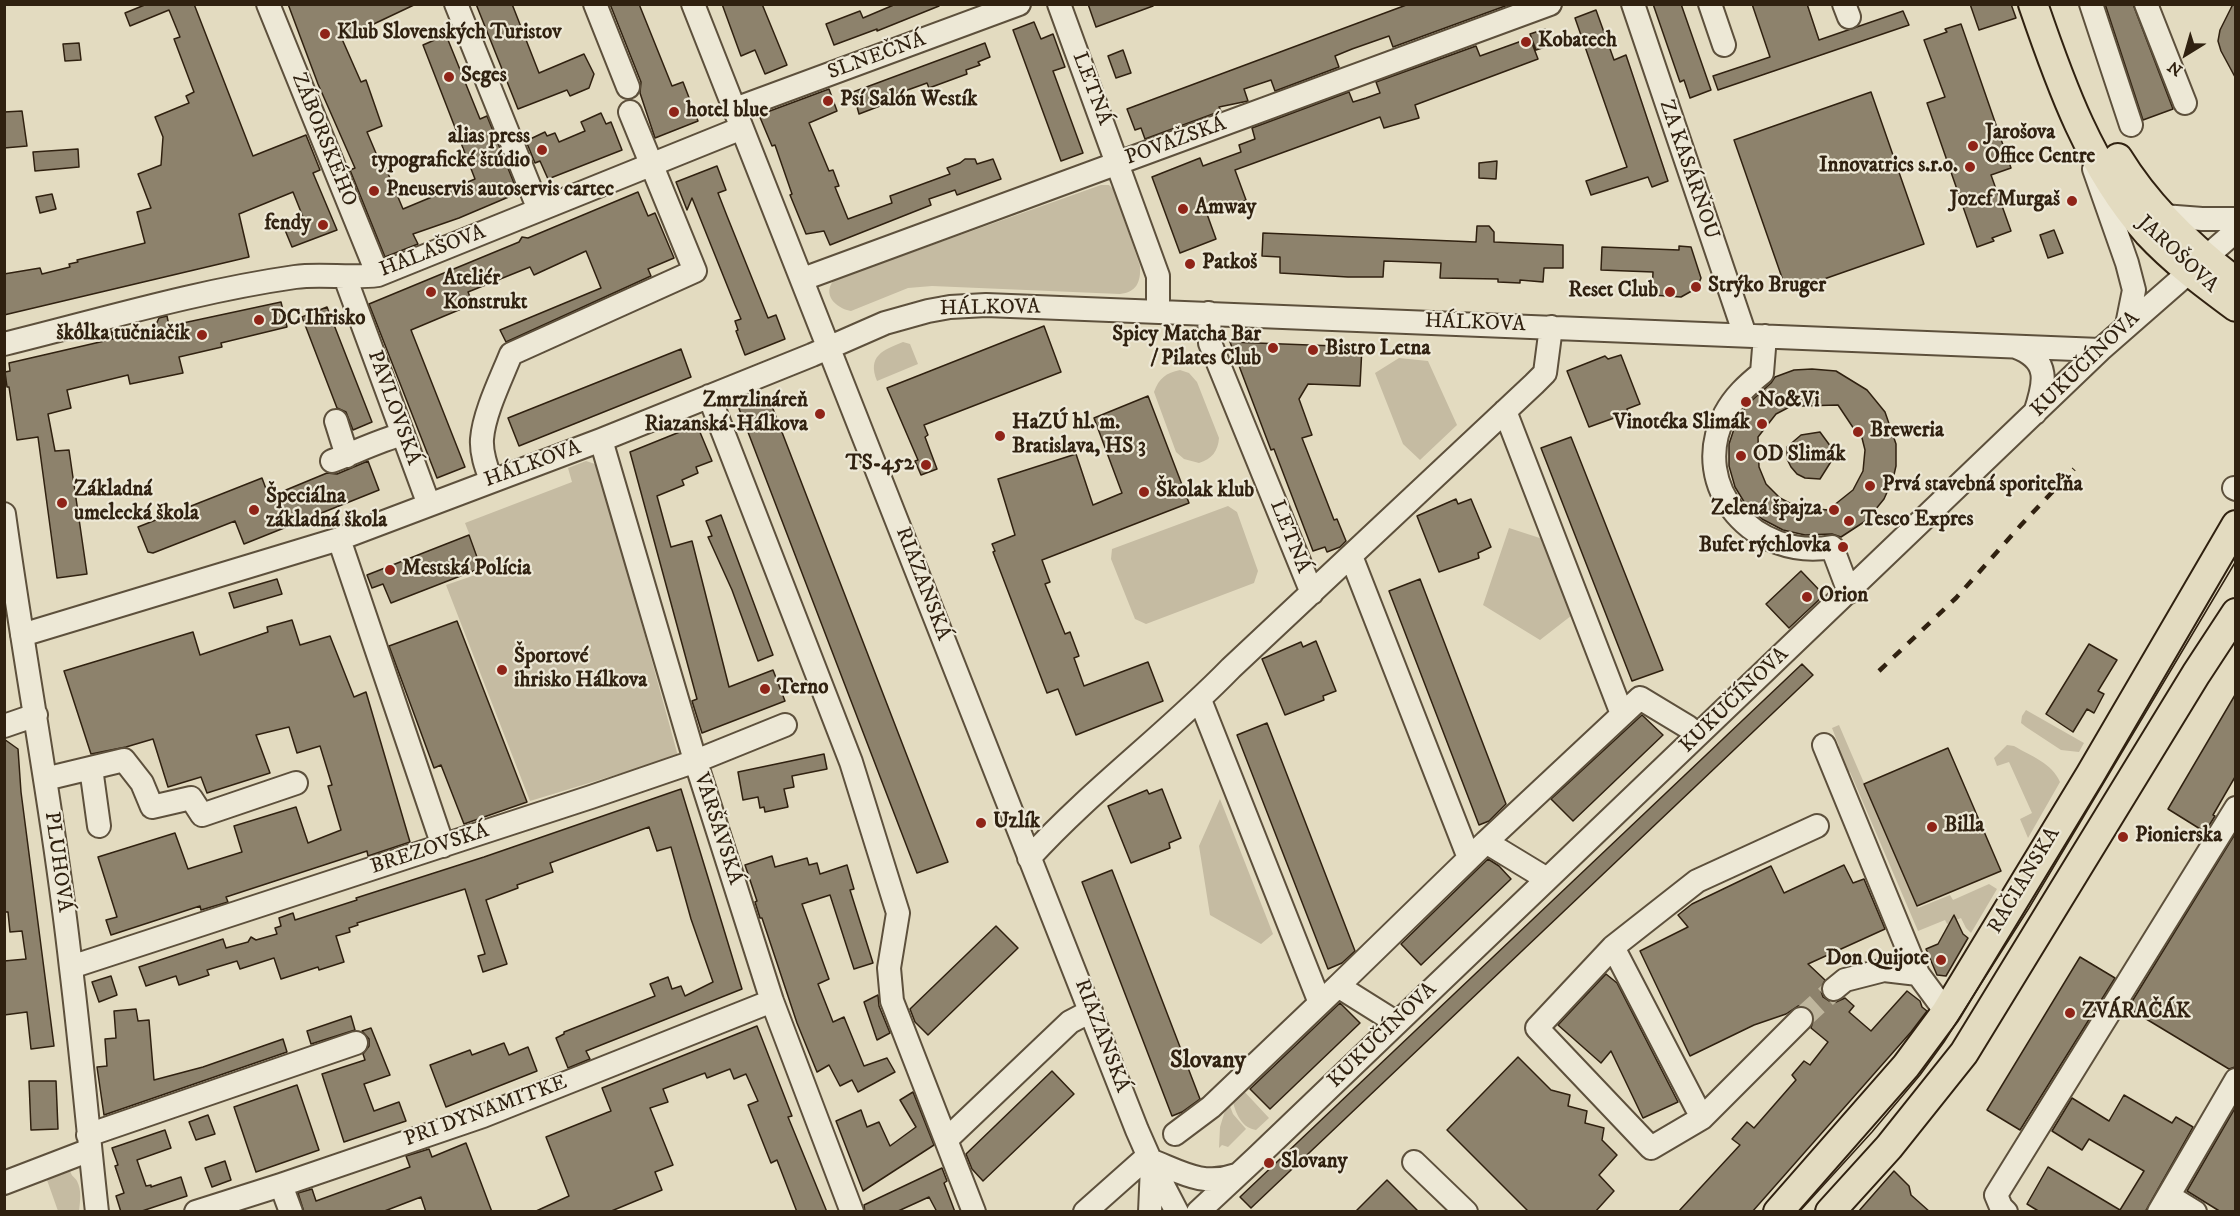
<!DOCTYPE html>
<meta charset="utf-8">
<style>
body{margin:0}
#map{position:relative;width:2240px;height:1216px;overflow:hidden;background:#e3dbc0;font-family:"IM FELL DW Pica",serif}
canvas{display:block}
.frame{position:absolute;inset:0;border:6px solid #302110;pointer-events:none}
.north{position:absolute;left:2156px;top:24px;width:60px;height:60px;-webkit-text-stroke:4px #ede8d6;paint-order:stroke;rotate:217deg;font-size:16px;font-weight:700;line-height:24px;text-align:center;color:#302110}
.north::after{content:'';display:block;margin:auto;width:21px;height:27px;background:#302110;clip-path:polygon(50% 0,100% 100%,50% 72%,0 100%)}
</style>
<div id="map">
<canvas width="2240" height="1216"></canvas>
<div class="frame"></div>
<div class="north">N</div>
</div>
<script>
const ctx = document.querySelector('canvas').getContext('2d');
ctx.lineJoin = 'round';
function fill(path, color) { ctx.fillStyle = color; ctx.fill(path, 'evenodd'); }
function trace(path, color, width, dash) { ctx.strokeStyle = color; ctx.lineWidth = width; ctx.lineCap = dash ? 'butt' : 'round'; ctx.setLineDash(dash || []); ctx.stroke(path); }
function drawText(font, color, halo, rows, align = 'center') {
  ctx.font = font + ' "IM FELL DW Pica",serif'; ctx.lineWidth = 4.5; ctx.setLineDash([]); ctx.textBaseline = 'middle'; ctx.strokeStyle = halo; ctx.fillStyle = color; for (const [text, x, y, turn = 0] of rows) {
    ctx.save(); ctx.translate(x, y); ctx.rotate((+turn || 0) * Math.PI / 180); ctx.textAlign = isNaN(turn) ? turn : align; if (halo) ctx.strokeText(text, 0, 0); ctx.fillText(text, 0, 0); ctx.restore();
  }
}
fill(new Path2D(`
 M1101,185H1109L1114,190L1140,266C1141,283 1136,292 1120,294L932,286L908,288L851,311C835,308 822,294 834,280Z
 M903,342L910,344L918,364L877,381C867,356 883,350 903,342Z
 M1399,358L1428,361L1457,425L1420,460L1403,444L1375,373Z
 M1180,370L1189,373L1197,382L1219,438C1218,451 1212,459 1199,463L1184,459L1176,452L1154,392C1159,378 1166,373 1180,370Z
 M586,461L598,465L678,756L530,801L446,585L484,572L465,523L572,482L568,468Z
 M1228,506L1237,512L1258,571L1254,583L1146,624L1135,619L1111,559L1112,549Z
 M1509,528L1549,541L1576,612L1540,640L1483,605Z
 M2026,710L2084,743L2079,752L2061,750L2026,727L2021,723L2022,716Z
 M1839,725L1918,908L1950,895L1953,900L1989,884L1997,889L1971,933L1966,928L1961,918L1947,924L1945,920L1918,931L1850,772L1843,774L1833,751L1839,746L1832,728Z
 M2007,745L2014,746C2031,756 2052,763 2060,782L2028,838L2020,819L2032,813L2009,762L1997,766L1994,758Z
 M1220,799L1273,934L1261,944L1210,915L1199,846Z
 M1241,1088L1269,1118L1256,1130C1239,1127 1235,1110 1231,1095Z
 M1228,1101L1233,1114L1246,1129L1228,1147L1222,1145L1219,1148L1220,1127Z
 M70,1168C70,1176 74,1176 77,1181C82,1191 80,1201 79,1211H58L47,1180L49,1177Z`), '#c5bba2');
const building = new Path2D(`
 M147,4H194L253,156L306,135L320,170L313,173L337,230L292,247L285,230L305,222L293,192L239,214L249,257L4,315V274L40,268L42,274L70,267L69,264L78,262L77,260L145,243L137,212L151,208L138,174L161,165L163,137L155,117L189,103L186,96L194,92L174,39L180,37L169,10L130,26L125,13Z
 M288,4H416L342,39L361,82L366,80L382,126L367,132L378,158L381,157L403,209L475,179L423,45L446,35L480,119L487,116L518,193L459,218L413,234L418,244L385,257L350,170L355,168L318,84Z
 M476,4H512L539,73L584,54L594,74L589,88L570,96L567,90L518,109Z
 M610,4H639L672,86L683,82L698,121L655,138L640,93L641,82Z
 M722,4H762L787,65L765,74L755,50L741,56Z
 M896,4H939V6L877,31V29L834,45L826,24L860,11L863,18Z
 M1088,4H1153V6L1096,27Z
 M1409,4L1508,5L1393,47L1389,36L1352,49L1335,56L1339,67L1275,91L1271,80L1244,89L1248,101L1219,107L1221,111L1145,139L1141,128L1135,130L1127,109Z
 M1653,4H1681L1711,90L1690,98L1684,80L1680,82Z
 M1752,4H1807L1819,40L1903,11L1909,25L1718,90L1713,76L1770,57Z
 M1970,4H2011L2016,18L1979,30Z
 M2105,4H2133L2173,109L2143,120Z
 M2233,4H2235V77L2221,51L2218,41L2220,30Z
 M1596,10L1614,60L1626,55L1668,181L1652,187L1648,177L1591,195L1586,181L1627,167L1575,18Z
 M1034,22L1041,39L1053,34L1065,67L1053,71L1083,153L1061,161L1013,30Z
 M1961,24L2011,168L1991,175L2011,231L1992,238L1994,241L1977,247L1927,103L1945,97L1924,40L1947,32L1945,29Z
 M1545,29L1551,45L1536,50L1530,34Z
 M1530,38L1538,59L1415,105L1419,118L1384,128L1380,117L1235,170L1246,200L1207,214L1216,239L1180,253L1152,177L1200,158L1203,166L1241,152L1239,145L1255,139L1252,128L1349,92L1353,102L1366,98L1380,93L1376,82L1476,46L1480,56Z
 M79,43L81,60L65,61L63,44Z
 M985,43L990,57L978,62L980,65L966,70L967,74L929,88L927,83L891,96L893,101L859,114L853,92Z
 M1123,50L1131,73L1116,78L1108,56Z
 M829,89L837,111L809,123L829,171L833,170L839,186L835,187L848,219L892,203L890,196L950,174L947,168L960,163L965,159H975L977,164L993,159L1001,179L957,195L955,190L929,199L931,205L830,245L824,231L806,234L790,195L792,194L775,145L772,146L759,115Z
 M1871,92L1924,244L1787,292L1734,140Z
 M22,111L27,146L4,148V112Z
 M601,113L606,124L611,122L622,150L548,179L540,161L535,163L526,141L545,132L547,136L555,133L559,142L585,131L581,122Z
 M78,149L79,167L35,171L33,152Z
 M1497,161L1496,179L1479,178V163Z
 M717,166L726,190L718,193L727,216L768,318L776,315L785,339L745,355L736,331L738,330L735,321L741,319L735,305L692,198L687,210L676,182Z
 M638,192L648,216L655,213L674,258L648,269L651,276L506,342L500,330L601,288L586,251L534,275L530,267L468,292L473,304L411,330L465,467L437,478L369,304L519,242L522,237L528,238Z
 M52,194L56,209L40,213L36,197Z
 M1477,226H1489L1494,232V242L1563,245V268H1544L1543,282L1520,280V283L1498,282V279L1440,278L1441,263L1384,261L1383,277H1348L1280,273V257L1262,256L1263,233L1476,242Z
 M2054,230L2063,253L2048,258L2040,235Z
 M1679,246L1691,247L1701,278L1697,288L1681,297L1652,295L1653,272L1601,270L1602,247L1679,250Z
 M281,302L287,327L221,343L222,347L179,357L183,373L130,384L128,375L67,390L71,408L48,414L55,451L69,450L87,574L57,578L38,437L17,440L9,387H7L5,372L10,371L9,363L113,339L111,331L130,335L154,329L159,318L167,316L169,326Z
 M327,307L372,422L353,430L346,412L337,408L302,317Z
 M1044,326L1061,372L924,425L928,435L925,437L937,469L921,475L915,461L918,460L887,388Z
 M1230,342L1362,347L1360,386L1308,384L1299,399L1312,435L1302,438L1334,520L1337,519L1346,541L1340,547L1327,552L1325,547L1313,551L1274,449L1271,450Z
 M681,349L691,377L519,446L508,418Z
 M1621,355L1640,404L1627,409L1628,413L1589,427L1567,371L1605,356L1608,359Z
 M1812,369L1836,371L1867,390L1885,412L1896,444V466L1893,479L1884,499L1867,520L1841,537L1832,534L1805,535L1783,530L1762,519L1746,505L1735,487L1729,466V444L1737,420L1747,405L1771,383L1775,377L1794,370ZM1799,402L1801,406L1838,405L1858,435L1861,434L1865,450L1863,471L1853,490L1828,510L1797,507L1780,498L1766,484L1759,467L1758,437L1776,414Z
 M768,396L948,862L917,873L738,406Z
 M1148,396L1189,503L1042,560L1050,582L1045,584L1065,634L1070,632L1079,656L1074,658L1084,686L1148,662L1163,701L1076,735L1058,689L1047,693L993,552L995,551L992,544L1015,535L998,479L1076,454L1093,505L1122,493L1094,418Z
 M697,425L712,461L696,467L698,473L682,480L684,485L657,496L671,547L692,541L729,687L773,670L785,701L702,733L692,701L697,699L630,452Z
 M1820,432L1831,447L1832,460L1820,479L1805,478L1797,474L1791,467L1787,459V447L1801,435Z
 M1571,437L1663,670L1632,681L1541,448Z
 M368,461L379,490L244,544L235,521L153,553L148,552L138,527L262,478L269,497L327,473L337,474Z
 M1456,499L1458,504L1471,499L1491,547L1478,553L1479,558L1439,572L1417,516Z
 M721,515L773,655L758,661L732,590L708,537L712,536L706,521Z
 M469,535L481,568L391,603L383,584L372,588L367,575Z
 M1801,571L1824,595L1789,628L1766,604Z
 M277,579L282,594L234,608L229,593Z
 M1420,579L1506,804L1489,821L1479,825L1389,591Z
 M292,620L300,645L330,636L354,697L366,692L410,842L368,856L367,851L226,897L228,902L201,910L200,906L111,935L106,920L117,917L98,857L175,833L188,869L242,852L234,826L296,807L308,843L341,830L328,786L332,785L320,746L297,753L289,727L256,735L270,773L207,793L201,777L168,787L153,739L126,747L91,754L64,671L193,632L200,655L268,632L267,627Z
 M457,621L527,802L464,824L441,765L434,768L389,646Z
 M1316,641L1336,691L1323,696L1324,700L1285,715L1262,659L1301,642L1303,647Z
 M2089,644L2117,660L2098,691L2104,694L2094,713L2087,709L2073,732L2046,714Z
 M1802,664L1813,675L1251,1208L1240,1197Z
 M2235,695V777L2213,815L2215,816L2205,832L2168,809Z
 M1642,715L1663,735L1573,821L1551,799Z
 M1267,723L1355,951L1342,963L1328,969L1237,735Z
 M4,739L18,749L21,792L54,1046L31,1049L27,1012L4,1015V961L26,959L22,931L10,932L8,912H4Z
 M1948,748L2001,871L1917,906L1864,784Z
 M824,754L827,769L792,776L794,787L784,789L788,807L765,812L764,807L760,808L758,797L743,800L738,772Z
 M681,789L742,989L586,1051L590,1059L568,1068L556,1038L564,1034V1032L655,996L650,984L668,977L672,989L681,986L685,996L713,982L691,919L671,847L657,851L649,827L550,863L553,872L517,885L518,888L486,900L507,964L483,972L478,956L485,954L465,889L357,923L358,925L349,928L350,932L336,936L344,962L319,970L318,967L281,979L274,958L240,969L237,961L207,970L209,975L179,985L176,976L146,986L139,967L223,939L226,948L248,942L251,937L256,940L277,934L275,928L281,926L279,918L293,913L295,920L357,900L356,898L484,857Z
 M1162,789L1181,838L1169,843L1170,848L1131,863L1108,806L1147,790L1149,794Z
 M2235,834V1067L2229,1069L2128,1008Z
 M772,856L775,867L807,858L809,865L817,863L820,874L847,865L854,889L850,890L873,963L854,969L830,895L802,904L829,979L818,984L833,1022L844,1017L864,1066L887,1058L895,1072L858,1092L852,1080L840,1086L829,1065L817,1072L797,1023L762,918H760L755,902L757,901L745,865Z
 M1488,859L1499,866L1511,879L1421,965L1401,944Z
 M1844,865L1853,883L1864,879L1885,929L1808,964L1825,980L1821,991L1823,997L1829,1001L1836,1002L1845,998L1854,1006L1849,1012L1871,1031L1907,991L1920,1001L1922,1007L1927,1011L1911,1032L1752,1212H1678L1740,1145L1732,1139L1747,1122L1754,1128L1796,1080L1792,1075L1804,1061L1810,1065L1828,1042L1811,1028L1814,1016L1811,1010L1805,1006H1798L1786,1014L1754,1025L1690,1056L1640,951L1688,927L1678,915L1692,904L1771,866L1784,893Z
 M1112,870L1200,1099L1182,1112L1172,1116L1082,882Z
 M1954,915L1963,934L1968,938L1946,976L1937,975L1926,949L1938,944Z
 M996,926L1018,948L928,1035L915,1022L910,1009Z
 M2080,957L2115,978L2020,1130L1987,1110Z
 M1606,974L1617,983L1678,1102L1643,1118L1611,1051L1601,1063L1558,1025Z
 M111,976L117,995L99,1002L92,982Z
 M878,995L879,1006L890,1033L877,1040L864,1002Z
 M1340,1003L1360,1023L1270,1109L1250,1089Z
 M136,1009L138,1021L149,1020L154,1080L203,1067L283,1039L287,1052L104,1115L97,1067L107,1066L105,1039L116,1038L114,1011Z
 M351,1016L355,1030L311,1044L307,1031Z
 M757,1026L792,1116L788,1117L827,1212H797L777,1160L771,1163L748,1105L758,1101L746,1074L734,1079L730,1069L707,1078L705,1073L663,1089L668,1102L650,1108L673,1165L655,1172L662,1190L609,1212H534L569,1196L546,1137L611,1111L602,1088Z
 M371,1028L390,1075L364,1084L374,1111L399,1102L406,1121L344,1142L322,1074L365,1060L363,1054L369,1046V1039L362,1031Z
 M504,1043L509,1055L528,1047L537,1071L446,1107L430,1065L470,1050L472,1055Z
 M1518,1057L1551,1090L1570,1095L1568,1106L1587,1111L1585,1123L1604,1128L1602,1140L1617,1155L1599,1175L1614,1191L1595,1212H1529L1447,1130Z
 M1052,1071L1074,1094L983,1181L972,1169L966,1154Z
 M29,1081H56L58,1129L31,1130Z
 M297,1085L319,1150L256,1172L234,1107Z
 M913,1092L934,1145L863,1191L836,1121L861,1110L867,1127L879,1122L890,1146L916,1127L900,1100Z
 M2124,1095L2172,1123L2176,1117L2193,1127L2145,1212H2040L2027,1204L2048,1167L2120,1210L2144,1171L2089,1139L2082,1150L2052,1131L2072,1098L2109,1121Z
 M2235,1108V1212H2221L2187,1191Z
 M208,1115L215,1134L196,1140L189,1122Z
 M165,1130L171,1148L137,1160L146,1186L151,1185V1187L181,1177L187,1196L139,1212H121L116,1196L124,1193L115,1166L118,1165L112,1148Z
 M466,1143L492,1212H426L421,1197L382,1212H304L298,1193L312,1189L316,1201L410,1167L406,1156L429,1149L432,1157Z
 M225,1161L231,1180L212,1187L205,1168Z
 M942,1168L947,1181L944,1183L955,1212H937L929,1197L896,1212H865L864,1205Z
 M1894,1171L1909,1186L1911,1195L1930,1212H1858Z
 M1387,1180L1419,1212H1355Z`);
fill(building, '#8d826c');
trace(building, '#302110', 1.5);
trace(new Path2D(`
 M1801,1019L1834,989`), '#bfb69d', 22, [22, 11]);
const minor = new Path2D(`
 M268,4L378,275
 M456,4L539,210
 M595,4L628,87
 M693,4C843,379 989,755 1137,1130L1152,1164L1177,1212
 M1059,4L1158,276V312
 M1633,4L1745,335
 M1710,4L1724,45
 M1844,4L1849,17
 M2091,4L2131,125
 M2146,4L2185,103
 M735,109L1019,4
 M2094,169L2127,263L2134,290L2127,325
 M2163,216L2202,219H2236
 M345,277L429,505
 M803,279L1550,4
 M1209,313L1210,343L1312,593
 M1765,336L1762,373C1747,385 1734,397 1725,414C1687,488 1756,561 1832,547L1849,592
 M4,344C101,320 197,291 295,277C322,273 350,279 378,275L742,128
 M2016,347C2051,360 2045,383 2035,413
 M709,396L851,762L898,913L889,968L892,1001L974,1212
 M1505,411L1622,714
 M336,421L347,456
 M601,440L692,750L772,1001L852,1212
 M332,461C356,452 378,441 403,434
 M491,480C486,467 481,453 482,439C484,413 501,379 511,354L695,271L630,112
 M2234,488L2236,489
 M4,514C25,666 54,816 71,968C81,1049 88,1130 97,1212
 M339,539L443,846
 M1351,556L1469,858
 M22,635L339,539L601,440L812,355L885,323L928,311L950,307L986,305L2100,350
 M1200,700L1320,1003
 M4,726L36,715
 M1824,745L1918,974L1946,1012
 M91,768L99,826
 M45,779L124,760L142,783L152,807L191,798L202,815L296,783
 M1486,842L1640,698L1688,727L1698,735
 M1029,858C1091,790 1167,734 1231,668L1534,384L1545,373L1551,327
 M1613,947L1702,1118
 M71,967L591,797L696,761L785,725
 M1338,986L1486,842L1547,879
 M1834,989L1845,980L1884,970L1918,974
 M1801,1019L1702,1118L1651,1148L1537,1028L1613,947L1697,881L1817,826
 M1175,1134L1211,1107L1338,986L1397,1023
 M88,1135L356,1043
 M946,1140L1070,1022L1091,1011
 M1150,1160C1181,1172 1203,1187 1236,1175
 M1414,1162L1466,1212
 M4,1183L90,1150
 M281,1185L291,1212
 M2169,1196L2195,1212
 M196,1212L281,1185L483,1116L772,1001
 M1085,1212L1148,1156
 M1150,1212L1152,1166
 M1198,1212L1256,1158L2100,350L2236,231
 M2006,1212L2001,1207L1996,1195L2236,808
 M2159,1212L2236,1080`);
const major = new Path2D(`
 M2033,4C2061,86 2090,167 2148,233C2174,261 2205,284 2236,307
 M2118,158C2148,207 2190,247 2236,282
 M1778,1212L1906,1066L1946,1012L2090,775L2236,525
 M1830,1212L1889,1147L1964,1053L2196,674L2236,613`);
trace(minor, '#5d503c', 26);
trace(major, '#302110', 32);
trace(minor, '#ede8d6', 22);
trace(major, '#e3dbc0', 28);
trace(new Path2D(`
 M1799,1212L1872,1132L1920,1075L1944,1042L2029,908L2236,561`), '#302110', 1.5);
trace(new Path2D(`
 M1879,671L1956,598L2021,525L2074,469`), '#302110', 4.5, [10, 10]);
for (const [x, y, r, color] of [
 [325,34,6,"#8f2418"],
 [1526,42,6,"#8f2418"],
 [449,77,6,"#8f2418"],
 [828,101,6,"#8f2418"],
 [674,112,6,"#8f2418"],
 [1973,146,6,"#8f2418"],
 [542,150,6,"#8f2418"],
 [1970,167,6,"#8f2418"],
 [374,191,6,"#8f2418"],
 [2072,201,6,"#8f2418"],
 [1183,209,6,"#8f2418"],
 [323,225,6,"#8f2418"],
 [1190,264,6,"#8f2418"],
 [1696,287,6,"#8f2418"],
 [431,292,6,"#8f2418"],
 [1670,292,6,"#8f2418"],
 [259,320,6,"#8f2418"],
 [202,335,6,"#8f2418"],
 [1273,348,6,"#8f2418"],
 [1313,350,6,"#8f2418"],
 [1746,402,6,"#8f2418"],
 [820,414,6,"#8f2418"],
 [1762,424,6,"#8f2418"],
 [1858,432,6,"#8f2418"],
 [1000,436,6,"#8f2418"],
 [1741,456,6,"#8f2418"],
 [926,465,6,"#8f2418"],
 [1870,486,6,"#8f2418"],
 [1144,492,6,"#8f2418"],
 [62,503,6,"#8f2418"],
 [254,510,6,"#8f2418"],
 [1834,510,6,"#8f2418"],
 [1849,521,6,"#8f2418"],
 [1843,547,6,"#8f2418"],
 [390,570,6,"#8f2418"],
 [1807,597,6,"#8f2418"],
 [502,670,6,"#8f2418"],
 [765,689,6,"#8f2418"],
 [981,823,6,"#8f2418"],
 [1932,827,6,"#8f2418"],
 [2123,837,6,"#8f2418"],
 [1941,960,6,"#8f2418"],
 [2070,1013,6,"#8f2418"],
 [1269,1163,6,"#8f2418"]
]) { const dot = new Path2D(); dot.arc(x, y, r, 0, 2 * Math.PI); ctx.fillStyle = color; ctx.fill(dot); trace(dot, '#ede8d6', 2); }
drawText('bold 21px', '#302110', '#ede8d6', [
 ["Klub Slovenských Turistov",337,34],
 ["Kobatech",1538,42],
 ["Seges",461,77],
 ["Psí Salón Westík",840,101],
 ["hotel blue",686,112],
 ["Jarošova",1985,134],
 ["Office Centre",1985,158],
 ["alias press",530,138,"right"],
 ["typografické štúdio",530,162,"right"],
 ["Innovatrics s.r.o.",1958,167,"right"],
 ["Pneuservis autoservis cartec",386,191],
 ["Jozef Murgaš",2060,201,"right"],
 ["Amway",1195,209],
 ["fendy",311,225,"right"],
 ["Patkoš",1202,264],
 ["Ateliér",443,280],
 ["Konstrukt",443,304],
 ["Strýko Bruger",1708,287],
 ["Reset Club",1658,292,"right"],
 ["DC Ihrisko",271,320],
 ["škôlka tučniačik",190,335,"right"],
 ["Spicy Matcha Bar",1261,336,"right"],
 ["/ Pilates Club",1261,360,"right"],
 ["Bistro Letna",1325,350],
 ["Zmrzlináreň",808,402,"right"],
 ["Riazanská-Hálkova",808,426,"right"],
 ["No&Vi",1758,402],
 ["HaZÚ hl. m.",1012,424],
 ["Bratislava, HS 3",1012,448],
 ["Vinotéka Slimák",1750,424,"right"],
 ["Breweria",1870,432],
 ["OD Slimák",1753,456],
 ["TS-452",914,465,"right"],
 ["Prvá stavebná sporiteľňa",1882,486],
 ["Základná",74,491],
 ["umelecká škola",74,515],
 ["Školak klub",1156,492],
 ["Špeciálna",266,498],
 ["základná škola",266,522],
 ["Zelená špajza",1822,510,"right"],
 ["Tesco Expres",1861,521],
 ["Bufet rýchlovka",1831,547,"right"],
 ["Mestská Polícia",402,570],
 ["Orion",1819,597],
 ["Športové",514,658],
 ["ihrisko Hálkova",514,682],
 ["Terno",777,689],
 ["Uzlík",993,823],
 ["Billa",1944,827],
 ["Pionierska",2135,837],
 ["Don Quijote",1929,960,"right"],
 ["ZVÁRAČÁK",2082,1013],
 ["Slovany",1281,1163]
], 'left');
drawText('21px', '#302110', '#ede8d6', [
 ["SLNEČNÁ",877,57,-20],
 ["LETNÁ",1091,89,69],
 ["ZÁBORSKÉHO",323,140,68],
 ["POVAŽSKÁ",1176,142,-20],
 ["ZA KASÁRŇOU",1688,170,71],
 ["HALAŠOVA",433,252,-21],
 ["JAROŠOVA",2177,255,43],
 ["HÁLKOVA",990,309,-1],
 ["HÁLKOVA",1475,324,2],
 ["KUKUČÍNOVA",2086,365,-44],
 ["PAVLOVSKÁ",393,408,70],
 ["HÁLKOVA",533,465,-20],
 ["LETNÁ",1289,537,68],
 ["RIAZANSKÁ",922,584,69],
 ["KUKUČÍNOVA",1735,701,-44],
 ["VARŠAVSKÁ",717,829,72],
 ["BREZOVSKÁ",430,850,-18],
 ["PLUHOVÁ",57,862,82],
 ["RAČIANSKA",2025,881,-59],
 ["RIAZANSKÁ",1101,1036,69],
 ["KUKUČÍNOVA",1383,1036,-44],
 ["PRI DYNAMITKE",486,1112,-20]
]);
drawText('bold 24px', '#302110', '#ede8d6', [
 ["Slovany",1208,1062]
]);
</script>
